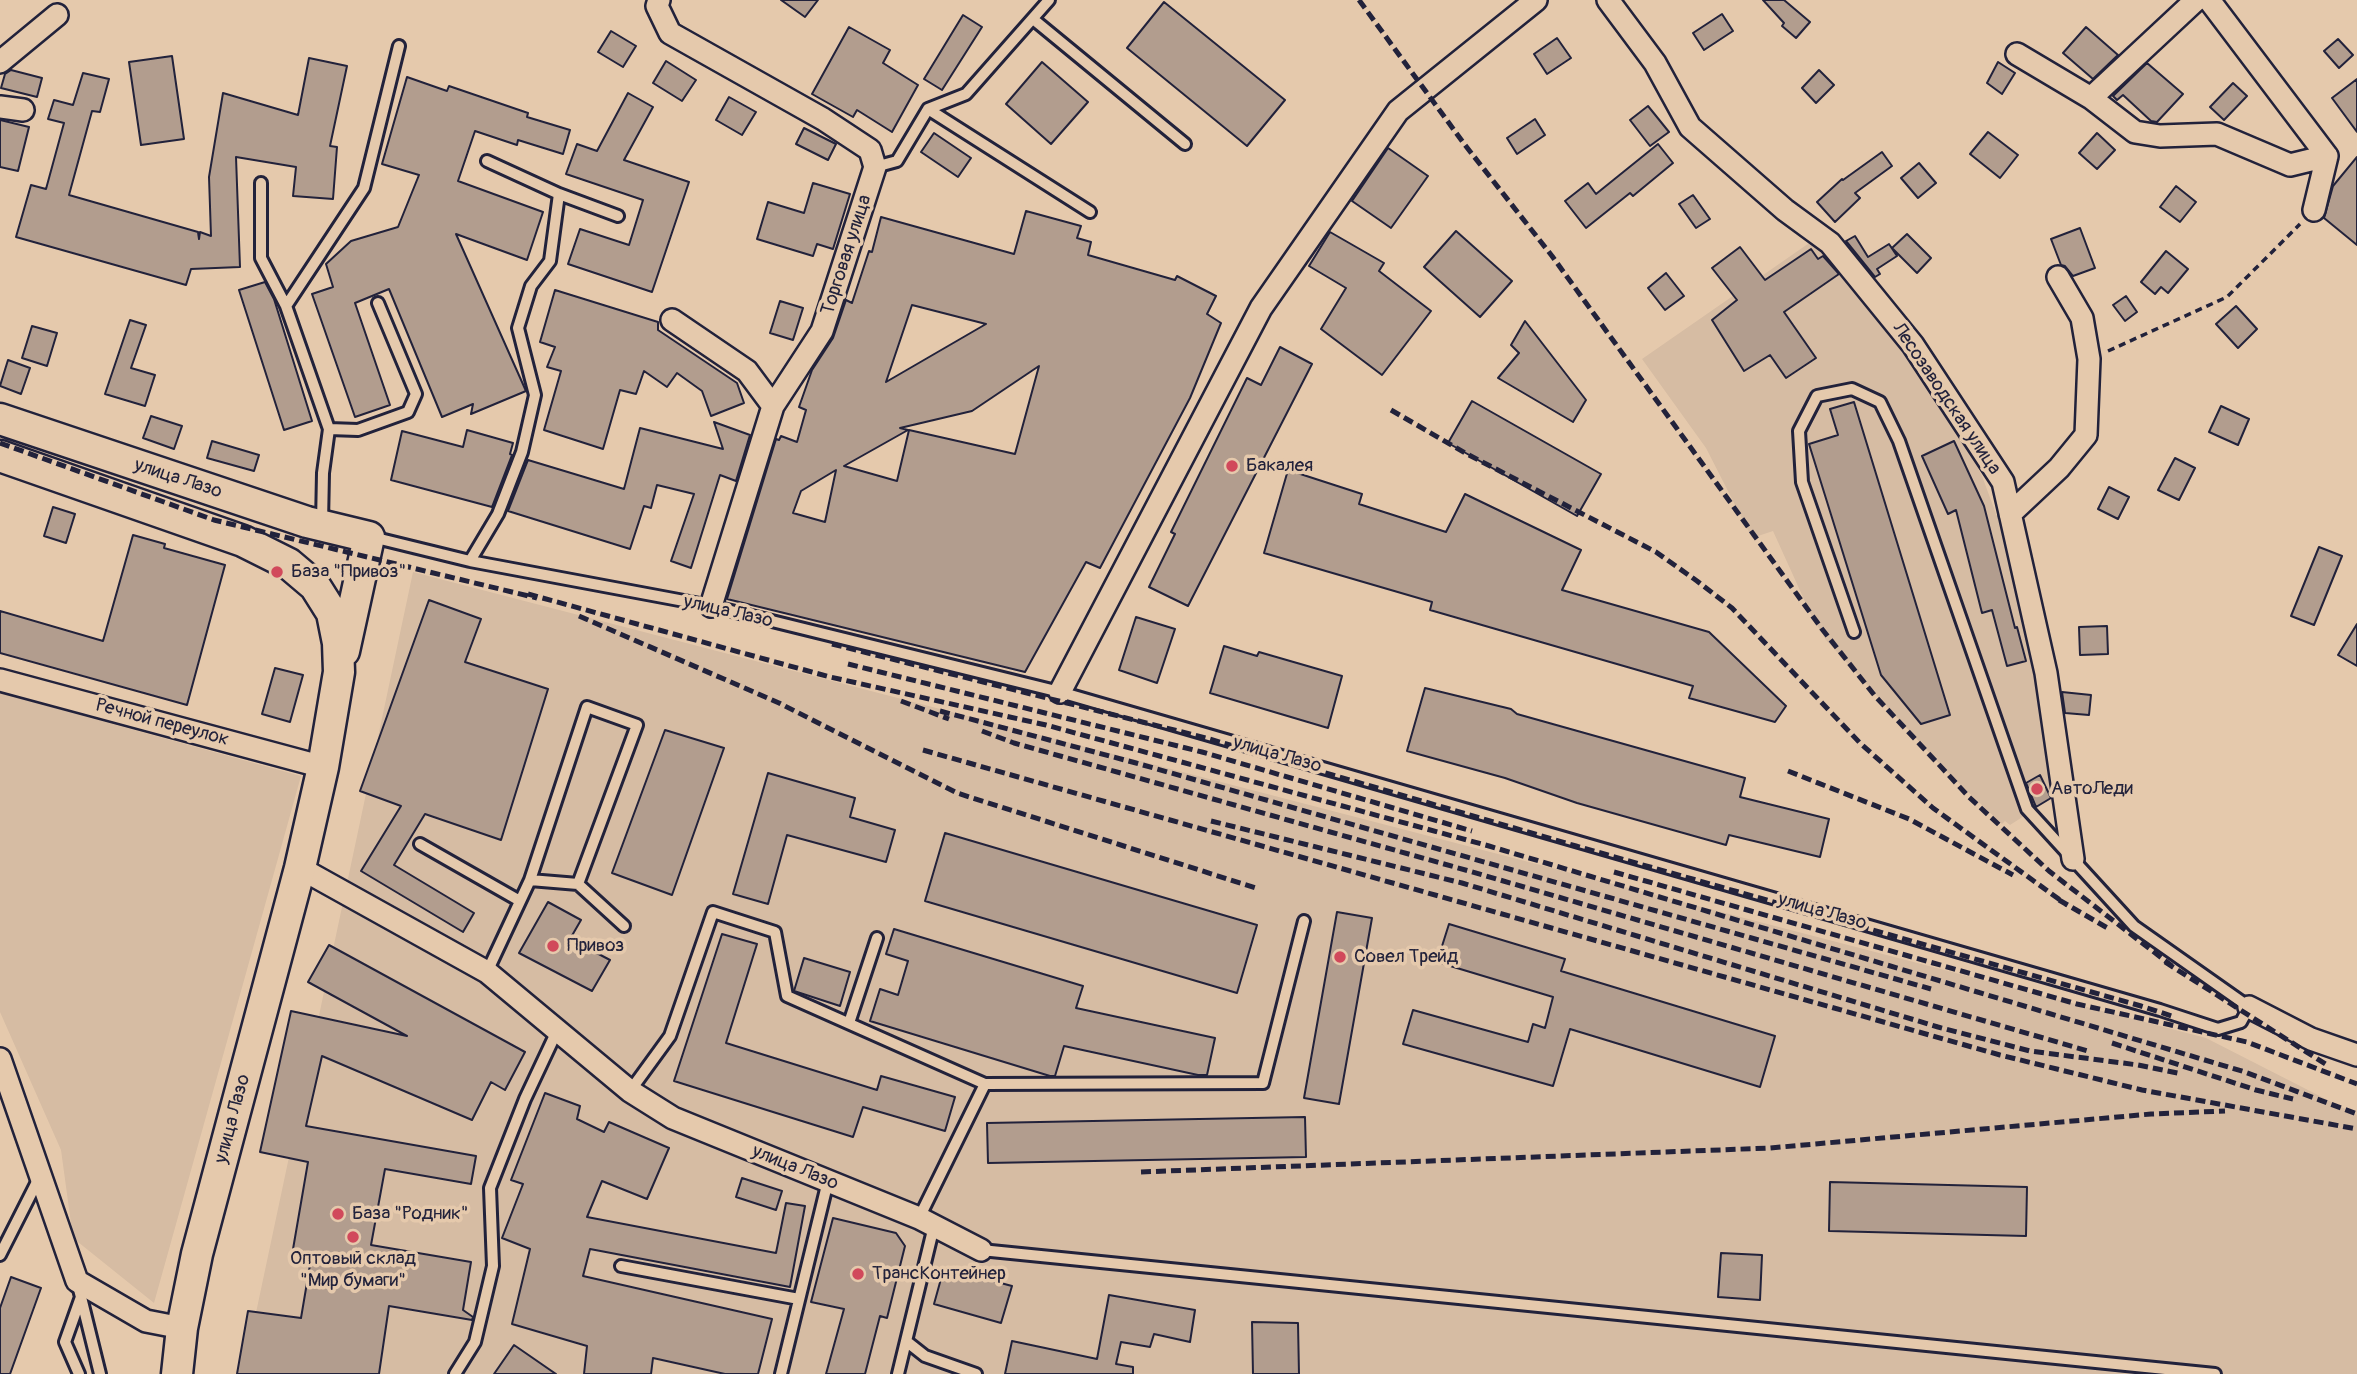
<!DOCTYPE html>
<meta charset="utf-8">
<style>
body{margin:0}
canvas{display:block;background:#e5c9ac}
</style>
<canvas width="2357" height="1374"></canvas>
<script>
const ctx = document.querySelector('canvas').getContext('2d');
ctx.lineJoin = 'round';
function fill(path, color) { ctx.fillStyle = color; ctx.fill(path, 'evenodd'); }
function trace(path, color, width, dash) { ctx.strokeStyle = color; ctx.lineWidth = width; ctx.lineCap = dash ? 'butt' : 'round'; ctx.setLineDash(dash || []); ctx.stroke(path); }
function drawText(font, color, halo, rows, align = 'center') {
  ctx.font = font + ' Pangolin,sans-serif'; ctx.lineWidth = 7; ctx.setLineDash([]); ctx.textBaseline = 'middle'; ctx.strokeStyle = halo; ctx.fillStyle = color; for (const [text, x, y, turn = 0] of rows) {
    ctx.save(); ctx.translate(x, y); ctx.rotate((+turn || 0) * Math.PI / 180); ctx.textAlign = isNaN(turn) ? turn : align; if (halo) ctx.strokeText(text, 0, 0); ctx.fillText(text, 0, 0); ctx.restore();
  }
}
fill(new Path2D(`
 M1815,239L1852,280L1957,429L1982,476L2002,530L2043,718L2052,798L2010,825L2005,821L2002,824L1945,770L1826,640L1812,617L1773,531L1752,538L1706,448L1642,359Z
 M413,572L2206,1038L2357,1115V1374H243Z
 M0,693L301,776L154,1303L73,1238L61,1150L0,1012Z`), '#d6bca3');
const building = new Path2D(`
 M781,0H818L805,17Z
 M1763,0H1784L1810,22L1796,38L1782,26L1784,23Z
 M1164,2L1285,100L1247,146L1127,48Z
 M1722,14L1733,31L1704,50L1693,33Z
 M963,15L982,27L942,90L924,79Z
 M849,27L890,50L883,63L918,85L892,132L857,110L853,117L812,94Z
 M2086,27L2118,55L2093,79L2063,53Z
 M611,31L636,46L623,67L598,52Z
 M1557,38L1571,58L1547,74L1534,54Z
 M2338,39L2353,55L2339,68L2324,51Z
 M172,56L184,139L141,145L129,62Z
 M309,58L347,66L330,146L337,147L333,199L293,196L296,167L236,157L240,267L191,269L186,285L16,237L31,185L46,189L64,123L48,119L54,100L73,105L83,73L109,79L100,112L92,111L69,195L198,232L199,239L200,232L211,236L209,177L223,93L298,115Z
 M666,61L696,80L682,101L653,83Z
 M1042,62L1088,102L1051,144L1006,104Z
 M1998,62L2015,73L2002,94L1987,83Z
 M2147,63L2183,94L2157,122L2151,121L2123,95L2117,100L2113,96Z
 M11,70L42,78L37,97L1,88L5,74Z
 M1819,70L1834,85L1816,103L1802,88Z
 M407,77L447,91L449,86L528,113L527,117L570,130L563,154L518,140L517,145L475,131L458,181L543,212L527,260L456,234L526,391L471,414L473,404L442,417L389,289L355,303L390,405L355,417L312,294L333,287L326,264L351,241L398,227L419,175L382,164Z
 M2357,79V132L2332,98Z
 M2233,83L2247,96L2224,120L2210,107Z
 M628,93L653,107L624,160L689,182L652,292L568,264L580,229L629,245L643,200L566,174L577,144L597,151Z
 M729,97L756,112L742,135L716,120Z
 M1648,106L1669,132L1650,146L1630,120Z
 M1535,119L1545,135L1517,154L1507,138Z
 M0,120L29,127L18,171L0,167Z
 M804,128L836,144L828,160L796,144Z
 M1988,132L2018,155L2000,178L1970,154Z
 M934,133L971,158L958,177L921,152Z
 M2097,133L2115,150L2097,169L2079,153Z
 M1658,144L1673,163L1633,196L1630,193L1586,228L1565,201L1588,183L1596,194Z
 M1388,148L1428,176L1391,228L1352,201Z
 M1882,152L1892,166L1855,193L1860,198L1835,222L1817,202L1842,179L1843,180Z
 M2357,157V245L2324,218L2333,186Z
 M1919,163L1936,183L1918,198L1901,178Z
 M813,183L850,194L833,249L817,244L813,256L757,239L768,202L804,213Z
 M2176,186L2196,202L2180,222L2160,207Z
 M1693,195L1710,219L1696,228L1679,204Z
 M1026,211L1081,226L1077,238L1091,242L1088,255L1175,280L1177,276L1216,296L1207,314L1221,323L1190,398L1100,568L1086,562L1025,672L727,599L776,439L779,440L781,436L797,442L806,410L799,407L812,370L833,338L846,300L852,303L869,251L872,252L881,217L1014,254ZM912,305L986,324L886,382ZM1039,366L1015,454L909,430L897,481L844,466L908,430L900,428L972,411ZM836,470L825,522L793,513L801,491Z
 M2080,228L2095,268L2073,276L2065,266L2061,265L2051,239Z
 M1456,231L1512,281L1480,317L1424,267Z
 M1330,232L1384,263L1379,271L1431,311L1382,375L1321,329L1346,288L1309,266Z
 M1907,234L1931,258L1917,273L1892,248Z
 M1855,236L1868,257L1889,244L1897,256L1877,269L1880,274L1875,277L1846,241Z
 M1740,247L1765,280L1811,249L1818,259L1823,256L1839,274L1784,312L1816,358L1786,378L1770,355L1744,371L1712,320L1737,300L1712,268Z
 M2166,251L2188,269L2168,293L2161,287L2155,294L2141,282Z
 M1666,273L1684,296L1665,310L1648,288Z
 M265,282L274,299L312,421L284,430L239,290Z
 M555,290L658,322V330L737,383L744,403L711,416L702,391L677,373L667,387L644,371L636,394L620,390L603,449L544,430L561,371L547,367L555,347L540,342Z
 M2126,296L2137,312L2125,321L2113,305Z
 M780,301L803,308L793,340L770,333Z
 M2236,306L2257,329L2238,348L2216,324Z
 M130,320L146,325L131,368L155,375L145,406L105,394Z
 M1525,321L1586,400L1573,422L1498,378L1519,353L1511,345Z
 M32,326L57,333L47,366L22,358Z
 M1280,347L1312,364L1188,606L1149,587L1175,534L1171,532L1247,378L1261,385Z
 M8,360L30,368L21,394L0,386Z
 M1472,401L1601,474L1577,516L1448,443Z
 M1854,402L1950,715L1921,724L1881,675L1809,444L1838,435L1830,409Z
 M2221,406L2249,419L2238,445L2209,432Z
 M151,416L182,426L174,449L143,438Z
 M714,422L750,435L736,481L720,475L691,568L671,561L694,494L657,485L651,508L644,506L630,549L508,511L528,460L624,489L640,428L723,449Z
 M467,430L513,443L510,454L512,455L492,507L391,480L402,431L463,447Z
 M212,441L259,455L254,471L207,458Z
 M1954,441L1984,506L2015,628L2017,627L2026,661L2007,666L1992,610L1982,613L1956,510L1948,514L1922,456Z
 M2175,458L2195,468L2179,500L2158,490Z
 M1288,470L1362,494L1359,504L1446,532L1465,494L1581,550L1562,590L1709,632L1786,706L1775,722L1689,698L1693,686L1430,610L1432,602L1264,553Z
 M2109,487L2129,497L2118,519L2098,509Z
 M53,507L75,514L66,543L44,536Z
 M133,535L165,544L164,548L225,565L187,705L0,653V611L103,641Z
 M2319,547L2342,556L2314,625L2291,616Z
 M429,600L481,619L465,662L548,689L501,840L425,814L394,865L474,913L463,932L361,871L401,806L360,791Z
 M1136,617L1175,629L1157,683L1119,670Z
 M2357,624V666L2338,655Z
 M2107,626L2108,654L2080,655L2079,627Z
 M1224,646L1257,656L1259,652L1342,676L1328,728L1210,693Z
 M275,668L303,675L290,722L262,714Z
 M1425,688L1511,709L1517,714L1745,778L1740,797L1829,819L1820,857L1729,835L1726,845L1577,803L1505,778L1407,751Z
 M2062,692L2091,695L2089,715L2065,713Z
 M665,730L724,748L672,895L612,873Z
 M768,773L855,798L850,817L895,830L886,862L787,835L768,904L733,894Z
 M2040,775L2051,798L2036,807L2026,783Z
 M945,833L1257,925L1237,993L925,901Z
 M548,902L581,920L570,939L610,960L592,991L519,953Z
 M1337,912L1372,918L1339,1104L1304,1098Z
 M1449,924L1565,959L1561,971L1775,1036L1760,1087L1570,1029L1553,1086L1403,1044L1413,1010L1528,1042L1533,1024L1545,1028L1553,997L1437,962Z
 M894,929L1083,986L1076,1008L1215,1038L1207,1075H1198L1064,1046L1055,1076H1050L870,1021L880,989L898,995L908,961L886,954Z
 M722,934L757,944L726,1043L877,1090L881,1076L955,1097L945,1131L863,1107L853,1137L674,1081Z
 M329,945L525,1052L505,1090L491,1082L472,1120L322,1056L306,1126L476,1156L471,1184L385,1169L371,1245L471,1262L463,1310L473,1317L472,1320L389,1306L379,1374H237L248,1311L301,1318L311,1259L292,1255L308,1162L260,1152L291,1011L407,1036L308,982Z
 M804,958L850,972L840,1006L794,991Z
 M545,1093L580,1106L577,1119L604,1132L609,1122L669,1148L647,1199L602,1181L587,1217L776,1253L786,1203L805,1206L790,1287L590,1249L583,1276L772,1319L758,1374H725L653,1358L651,1374H584L587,1346L512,1324L530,1249L502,1238L523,1184L511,1180Z
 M1305,1117L1306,1157L988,1163L987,1123Z
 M742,1178L782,1191L776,1210L736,1197Z
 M1830,1182L2027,1187L2026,1236L1829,1231Z
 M833,1218L896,1233L905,1246L887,1318L880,1316L865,1374H826L844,1309L811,1302Z
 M1721,1253L1762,1255L1760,1300L1718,1297Z
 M944,1268L1012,1286L1001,1323L934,1304Z
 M11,1277L41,1288L10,1374H0V1308Z
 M1109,1295L1195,1310L1190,1342L1154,1334L1150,1347L1121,1342L1116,1364L1133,1367V1374H1005L1012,1341L1097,1359Z
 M1252,1322L1298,1323L1299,1374H1253Z
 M514,1345L556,1374H494Z`);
fill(building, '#b29d8e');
trace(building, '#22223b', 2);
const lane = new Path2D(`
 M1033,19L1185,144
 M928,109L1090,212
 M875,167L897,161L928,109L966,94L1049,0
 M261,183V258L286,306L329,429L323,473L322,523
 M559,194L618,216
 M286,306L364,188L399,46
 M329,429L358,430L408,412L416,394L378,303
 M372,537L470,561L711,606L1060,692L2160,1010L2218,1029L2241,1022L2249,1007L2134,926L2027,809L1899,441L1880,402L1852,389L1817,396L1799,431L1802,482L1854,632
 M470,561L498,514L522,452L535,395L518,328L531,286L550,261L559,194L487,161
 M420,844L520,901
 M578,884L624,926
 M487,972L530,880L587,707L637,725L578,884L530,880
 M849,1023L877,938
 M985,1084L1263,1083L1304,921
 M630,1091L670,1036L713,912L775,932L787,996L985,1084L919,1218
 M981,1250L2215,1374
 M0,1255L39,1178
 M621,1266L799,1299
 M77,1281L100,1374
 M906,1341L925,1356L976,1374
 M79,1374L65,1342L81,1297
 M455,1374L475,1342L493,1266L490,1188L525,1099L557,1031
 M781,1374L828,1181
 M898,1374L934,1226`);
const street = new Path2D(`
 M659,0L657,6L670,33L823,119L870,150L875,167L822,331L773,406L711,606
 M1608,0L1655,63L1690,127L1785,210L1830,243L1913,345L2003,482L2046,673L2073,859
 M2209,0L2327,156L2314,210
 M2017,54L2091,98L2135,132L2160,136L2217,134L2290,165L2327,156
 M0,62L57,15
 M2091,98L2196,0
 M0,107L23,110
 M672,320L747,371L773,406
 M2010,514L2059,468L2086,435L2089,359L2082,318L2058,277
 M0,680L323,767
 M1060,692L1261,308L1398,111L1536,0
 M300,868L487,972L630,1091L673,1118L919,1218L981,1250
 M2249,1007L2311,1039L2357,1055
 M0,1059L77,1281L146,1321L182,1328`);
const secondary = new Path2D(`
 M0,419L307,522L369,537L344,651
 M0,456L243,541L289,564L315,586L332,613L338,643L339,672L323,767L300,868L197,1254L182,1328L177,1374`);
trace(lane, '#22223b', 16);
trace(street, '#22223b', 26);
trace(secondary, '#22223b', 35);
trace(new Path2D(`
 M2108,351L2227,297L2300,224`), '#22223b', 3.5, [7, 5]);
trace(lane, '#e5c9ac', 10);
trace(street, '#e5c9ac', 21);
trace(secondary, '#e5c9ac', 30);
trace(new Path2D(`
 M1359,0L1465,145L1552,256L1822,629L1875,696L1969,797L2049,871L2172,966
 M1391,410L1467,454L1656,552L1697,581L1732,608L1860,743L1933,808L2067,905
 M0,443L214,520L537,598
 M528,594L830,677L1046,725L1489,846L2245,1072L2357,1114
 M579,616L779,703L957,793L1259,889
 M832,644L1206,738L1576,846L2141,1006L2175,1017
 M848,664L1202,752L1472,831
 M901,701L949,719
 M940,711L1136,763L1931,989
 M982,731L1014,743L1469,871L2088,1051
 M923,750L2000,1055L2142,1090L2357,1129
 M1788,771L1909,819L2013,875
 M1211,821L1462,883L1938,1027L2030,1051L2138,1065L2182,1074
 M1614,872L2077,1004L2247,1042L2357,1084
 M2059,900L2111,930
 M2165,962L2327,1065
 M2112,1043L2256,1090L2293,1099
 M1141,1172L1770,1148L2151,1114L2225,1111`), '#22223b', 5, [10, 5]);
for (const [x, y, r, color] of [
 [1232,466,7,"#d1495b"],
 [277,572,7,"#d1495b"],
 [2037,789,7,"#d1495b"],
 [553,946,7,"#d1495b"],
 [1340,957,7,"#d1495b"],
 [338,1214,7,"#d1495b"],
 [353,1237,7,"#d1495b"],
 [858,1274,7,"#d1495b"]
]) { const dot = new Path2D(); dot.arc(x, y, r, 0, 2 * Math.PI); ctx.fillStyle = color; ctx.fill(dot); trace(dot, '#e5c9ac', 2.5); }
drawText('19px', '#22223b', '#e5c9ac', [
 ["Торговая улица",847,255,-72],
 ["Лесозаводская улица",1946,399,56],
 ["улица Лазо",178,479,18],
 ["улица Лазо",728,612,13],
 ["Речной переулок",162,723,15],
 ["улица Лазо",1277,755,16],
 ["улица Лазо",1822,912,16],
 ["улица Лазо",233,1119,-75],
 ["улица Лазо",795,1168,22]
]);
drawText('19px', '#22223b', '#e5c9ac', [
 ["Бакалея",1246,466],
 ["База \"Привоз\"",291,572],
 ["АвтоЛеди",2051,789],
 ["Привоз",567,946],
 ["Совел Трейд",1354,957],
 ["База \"Родник\"",352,1214],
 ["Оптовый склад",353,1259,"center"],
 ["\"Мир бумаги\"",353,1281,"center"],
 ["ТрансКонтейнер",872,1274]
], 'left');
</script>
